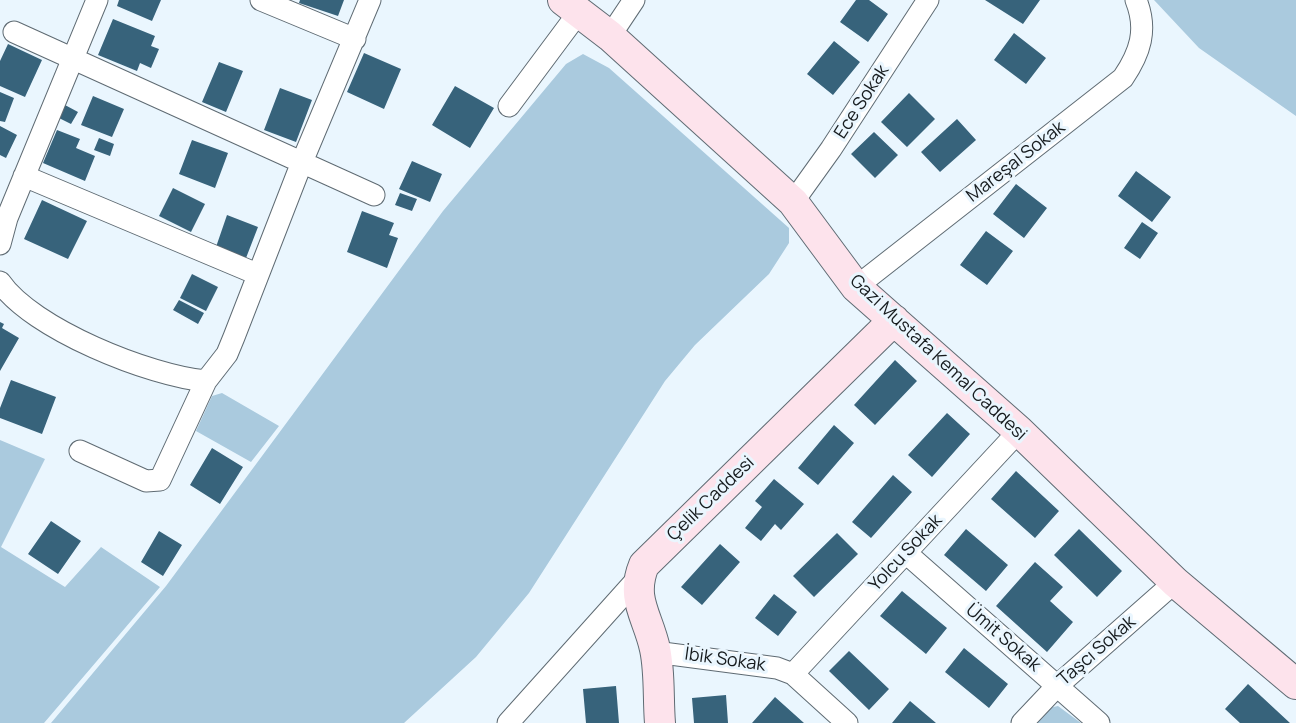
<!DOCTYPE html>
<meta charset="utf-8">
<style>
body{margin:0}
canvas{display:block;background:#eaf6fe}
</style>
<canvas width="1296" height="723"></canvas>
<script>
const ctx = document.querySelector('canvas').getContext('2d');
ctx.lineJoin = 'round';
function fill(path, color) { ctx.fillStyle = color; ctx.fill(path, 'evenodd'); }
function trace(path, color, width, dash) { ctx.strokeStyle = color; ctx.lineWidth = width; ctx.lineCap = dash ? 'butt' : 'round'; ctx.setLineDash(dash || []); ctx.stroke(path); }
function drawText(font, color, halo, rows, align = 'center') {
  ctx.font = font + ' Manrope,sans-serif'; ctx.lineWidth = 6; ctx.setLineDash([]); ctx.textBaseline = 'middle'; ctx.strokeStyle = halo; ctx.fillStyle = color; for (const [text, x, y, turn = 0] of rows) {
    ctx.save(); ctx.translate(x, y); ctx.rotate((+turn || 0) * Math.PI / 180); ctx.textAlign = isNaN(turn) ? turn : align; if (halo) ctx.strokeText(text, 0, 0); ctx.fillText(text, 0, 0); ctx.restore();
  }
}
fill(new Path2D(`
 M1154,0H1296V116L1199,48Z
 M583,54L609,68L789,228V243L769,274L695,345L665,381L529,593L476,657L404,723H51L166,586L443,211L566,64Z
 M222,393L279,426L251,462L196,431L212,396Z
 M0,440L45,459L1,547L65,587L101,547L160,587L44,723H0Z
 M1058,706L1081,723H1036L1049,708Z`), '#aacade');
fill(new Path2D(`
 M119,0H161L152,21L117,6Z
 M300,0H344L338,16L299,3Z
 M856,0H869L888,14L868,42L840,22Z
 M985,0H1040L1023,24Z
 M113,19L155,36L151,46L159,49L151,68L140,63L137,71L98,55Z
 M1014,33L1046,58L1026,84L994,60Z
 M834,41L860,62L833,95L807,74Z
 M8,44L42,60L25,97L0,86V61Z
 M364,53L401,69L384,109L347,92Z
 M219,62L243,71L226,112L202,102Z
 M455,86L494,108L470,148L432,125Z
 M280,88L312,100L296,142L264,130Z
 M0,92L14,98L5,122L0,121Z
 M909,93L935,119L907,147L881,122Z
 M93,96L124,109L112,137L81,125Z
 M65,105L78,112L71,124L59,118Z
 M957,119L976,140L940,172L921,152Z
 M0,126L17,135L6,158L0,155Z
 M57,130L80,139L76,148L95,156L85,181L43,163Z
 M874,132L898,155L875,178L851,154Z
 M99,138L114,144L110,156L94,150Z
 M192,140L228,153L215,188L179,174Z
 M412,161L442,174L430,202L399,189Z
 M1136,171L1171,197L1152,222L1118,196Z
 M1016,184L1047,208L1024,238L993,214Z
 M173,188L205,204L191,232L159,216Z
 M400,193L417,199L412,211L395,205Z
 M42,200L87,221L68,259L24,239Z
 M362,211L394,223L389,235L398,238L387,268L347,252Z
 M227,215L258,227L246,258L216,247Z
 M1142,222L1158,233L1140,259L1124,248Z
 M986,231L1013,251L987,285L960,265Z
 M192,274L218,287L206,311L180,298Z
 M179,300L204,313L198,324L173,310Z
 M0,322L4,324L2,328L19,338L0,371Z
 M895,360L917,381L875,425L854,405Z
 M11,380L56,397L42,434L0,418V408Z
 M947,413L970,434L932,477L908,455Z
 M834,425L854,443L818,485L798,468Z
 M212,448L243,467L220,504L190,485Z
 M1016,471L1059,511L1035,538L991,499Z
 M893,475L912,492L871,538L852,522Z
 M774,479L804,504L781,530L775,524L761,541L745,528L762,507L755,501Z
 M51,521L81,541L58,574L28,554Z
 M966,529L1008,565L986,591L944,555Z
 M1079,529L1122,571L1097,597L1054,555Z
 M159,531L182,545L163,576L141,562Z
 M837,533L858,554L814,597L793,576Z
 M720,544L740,562L702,605L681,587Z
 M1035,562L1063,587L1050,601L1073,622L1047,652L996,606Z
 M902,591L947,628L926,654L880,616Z
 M774,594L797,612L778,636L755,618Z
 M964,648L1008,684L989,708L945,672Z
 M849,651L889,689L869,710L829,671Z
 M1248,684L1290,723H1240L1225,709Z
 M616,686L619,723H586L583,689Z
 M726,695L728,723H694L692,698Z
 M775,697L804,723H752Z
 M910,701L936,723H892Z`), '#37637b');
const street = new Path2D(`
 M261,0L355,39
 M14,32L374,195
 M610,36L634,0
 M509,106L579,12
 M24,176L257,274
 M793,202L831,149L928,0
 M0,244L7,218L97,0
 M0,282C32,329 150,376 206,381
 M856,287L1123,78C1140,53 1148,30 1136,0
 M80,451L146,481L160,480L206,381L227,354L234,337L302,162L370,0
 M906,553L1099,723
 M655,652L777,668L793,674L847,723
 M793,674L1019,431
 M508,723L639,577
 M1022,723L1057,686L1175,582`);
const secondary = new Path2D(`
 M563,0L610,36L793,202L856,287L1019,431L1175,582L1296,684
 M660,723C658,699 660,672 655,649C648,616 630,599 644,565L894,320`);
trace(street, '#5f6b73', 23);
trace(secondary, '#5f6b73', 32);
trace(street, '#fff', 21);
trace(secondary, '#fde3ec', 30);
drawText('18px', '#161b1e', '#eaf6fe', [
 ["Ece Sokak",862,102,-57],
 ["Mareşal Sokak",1016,162,-38],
 ["Gazi Mustafa Kemal Caddesi",938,358,43],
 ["Çelik Caddesi",711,499,-44],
 ["Yolcu Sokak",906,553,-47],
 ["Ümit Sokak",1003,638,41],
 ["Taşcı Sokak",1097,651,-41],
 ["İbik Sokak",725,660,8]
]);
</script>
